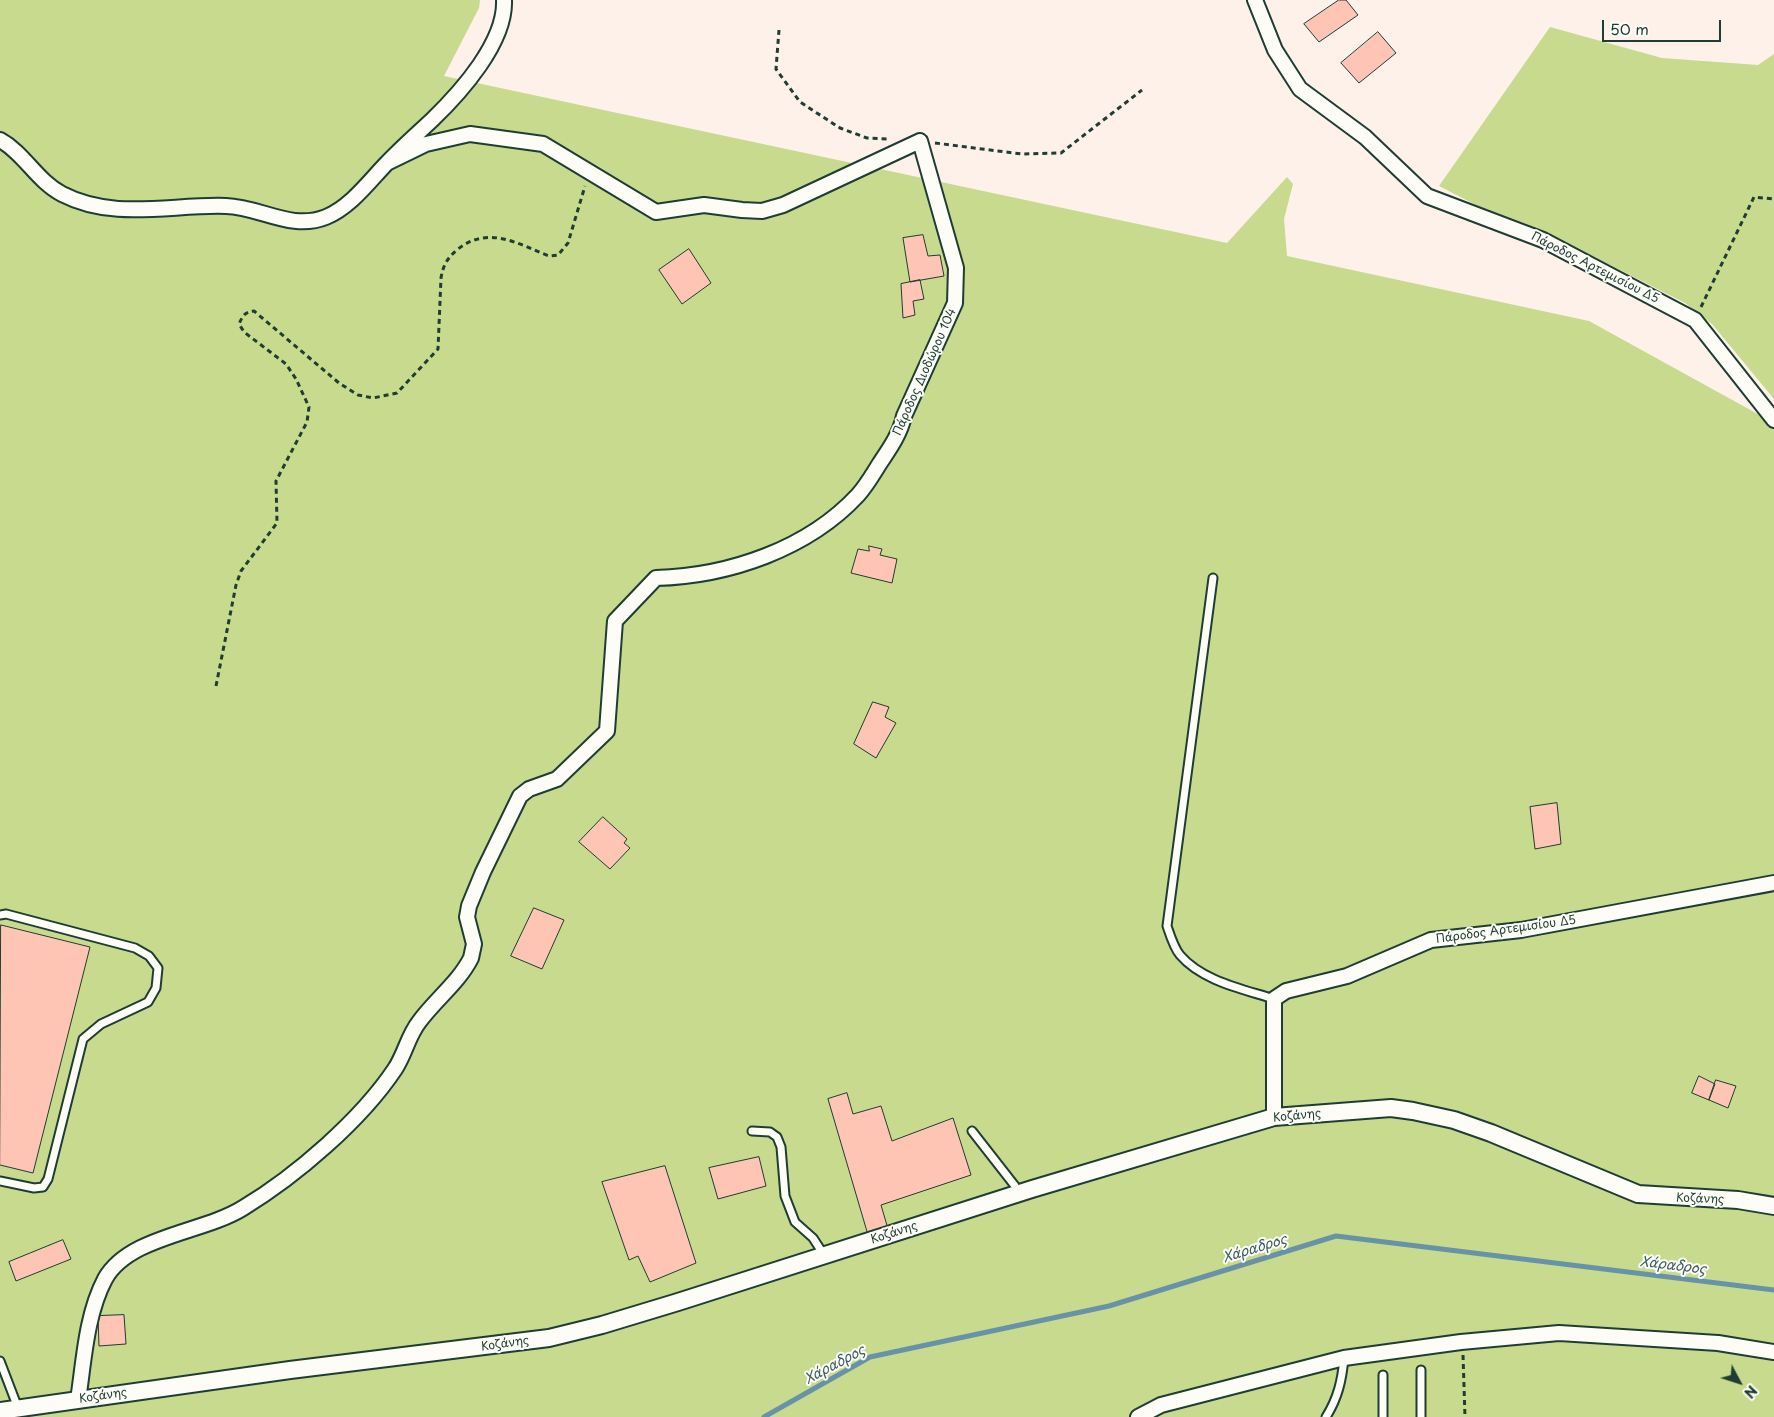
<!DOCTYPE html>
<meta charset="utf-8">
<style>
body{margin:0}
#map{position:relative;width:1774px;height:1417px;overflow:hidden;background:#fdf1ea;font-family:"Playpen Sans",sans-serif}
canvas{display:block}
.north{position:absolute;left:1714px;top:1357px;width:50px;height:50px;-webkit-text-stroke:4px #fdfcf7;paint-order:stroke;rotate:130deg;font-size:14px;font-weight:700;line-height:20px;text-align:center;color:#1f3d34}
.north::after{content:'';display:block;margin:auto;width:18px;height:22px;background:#1f3d34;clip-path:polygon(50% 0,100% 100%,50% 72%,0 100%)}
.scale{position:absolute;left:1602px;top:20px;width:119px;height:22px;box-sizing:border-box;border:2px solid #1f3d34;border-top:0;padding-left:6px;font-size:15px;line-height:18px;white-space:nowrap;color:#1f3d34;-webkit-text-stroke:4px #fdfcf7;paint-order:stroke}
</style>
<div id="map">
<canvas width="1774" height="1417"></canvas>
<div class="north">N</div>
<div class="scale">50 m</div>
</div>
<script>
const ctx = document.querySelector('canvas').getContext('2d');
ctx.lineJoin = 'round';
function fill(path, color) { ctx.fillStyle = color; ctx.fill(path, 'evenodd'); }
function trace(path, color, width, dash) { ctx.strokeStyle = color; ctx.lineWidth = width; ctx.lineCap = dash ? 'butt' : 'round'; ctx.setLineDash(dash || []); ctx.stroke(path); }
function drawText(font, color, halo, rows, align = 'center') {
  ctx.font = font + ' "Playpen Sans",sans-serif'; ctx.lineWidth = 4; ctx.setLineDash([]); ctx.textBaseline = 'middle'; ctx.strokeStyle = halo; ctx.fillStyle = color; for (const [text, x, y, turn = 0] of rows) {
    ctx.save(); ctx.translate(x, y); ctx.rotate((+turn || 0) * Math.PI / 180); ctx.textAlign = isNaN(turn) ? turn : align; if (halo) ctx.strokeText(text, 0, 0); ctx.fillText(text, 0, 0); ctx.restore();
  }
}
fill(new Path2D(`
 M0,0H480L479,8L444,76L1227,243L1287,177L1293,184L1284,219L1287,256L1589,321L1774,423V1417H0Z
 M1550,27L1662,58L1758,65L1774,54V399L1712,324L1685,303L1559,239L1527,224L1478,206L1439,186Z`), '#c8da8e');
trace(new Path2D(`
 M764,1417L870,1357L1109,1306L1336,1236L1774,1290`), '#6892a8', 5);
const building = new Path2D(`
 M1339,0H1346L1358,15L1319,42L1304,24Z
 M1378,32L1396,53L1359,83L1341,63Z
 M923,235L928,256L940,255L944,276L910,282L903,238Z
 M689,249L711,283L682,304L659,270Z
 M920,280L924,299L913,301L915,315L903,318L901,284Z
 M869,546L882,549L880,555L897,559L892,583L851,573L858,549L869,551Z
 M873,702L889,707L885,717L896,723L876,758L854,744Z
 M1557,803L1561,844L1535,849L1530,807Z
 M603,817L627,839L624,843L630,848L610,869L579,842Z
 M534,908L564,920L542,969L511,956Z
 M1,925L90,947L33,1173L0,1165Z
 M1699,1076L1715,1084L1709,1100L1692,1093Z
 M1716,1080L1736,1086L1728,1108L1709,1100Z
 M847,1093L853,1114L881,1106L892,1141L953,1118L971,1175L881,1205L888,1229L868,1235L828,1099Z
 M759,1157L766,1186L718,1199L709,1168Z
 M665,1166L696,1263L650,1282L638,1256L629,1260L602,1182Z
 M63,1240L71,1259L16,1281L9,1262Z
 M124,1315L126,1344L99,1346L98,1316Z`);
fill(building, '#fec5b4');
trace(building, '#1f3d34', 1);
const service = new Path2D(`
 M1213,578L1167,926C1170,935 1174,948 1180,955C1202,981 1243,989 1274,999
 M0,915L6,914L135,948L149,956L158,968L156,988L148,1002L101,1024L83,1039L48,1179L43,1187L34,1188L0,1181
 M752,1131L770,1132L777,1137L781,1147L785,1196L795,1222L813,1238L824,1255
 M972,1131L1015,1186L1018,1193
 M0,1361L18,1408
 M1326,1417C1338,1398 1342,1380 1344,1358
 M1383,1417V1375
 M1421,1417V1370`);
const minor = new Path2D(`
 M1255,0L1275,50L1300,89L1365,137L1427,196L1543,240L1695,320L1774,420
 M0,140C24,153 37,181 62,194C114,221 171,204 226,206C261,207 291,231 326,217C350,207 368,183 385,165C400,149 416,135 432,120C461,92 506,42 504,0
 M1274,1117V999L1286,991L1347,976L1431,940L1521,930L1774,883
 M78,1400C84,1361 86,1315 105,1279C129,1236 203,1233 243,1208C296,1176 361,1120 395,1069C405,1054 408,1036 419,1022C435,1000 459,982 471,958L474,944L467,917L469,906L483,872L520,796L529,789L557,779L607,731L615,621L656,578C729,576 808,549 858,495C867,485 873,474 880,463C890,448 900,434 904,416L955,303L956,268L920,141L783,205L762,211L742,210L704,205L656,212L543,144L470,134L426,144L387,163
 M1138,1417L1161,1405L1344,1358L1461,1342L1559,1333L1718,1343L1774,1352`);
const tertiary = new Path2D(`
 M0,1411L290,1370L549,1338L602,1325L678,1302L1032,1189L1274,1117L1391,1108L1413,1111L1454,1120L1491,1133L1638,1194L1738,1200L1774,1206`);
trace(service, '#1f3d34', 11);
trace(minor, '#1f3d34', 18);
trace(tertiary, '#1f3d34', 20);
trace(new Path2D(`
 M779,30L776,69L800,102L840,128L867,138L889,139
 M935,143L1022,154L1061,153L1142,90
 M1701,307L1754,197L1774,199
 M216,686L236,585L241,571L277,523L276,481L307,422L309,407L296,379L286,364L244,332L239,324C243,315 245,312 254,311L339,383L358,395L373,398L397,393L438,349L441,278C443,265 448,257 458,249C489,225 518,244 549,256L558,255L568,243L585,186
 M1463,1355L1465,1417`), '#1f3d34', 3, [5, 4]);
trace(service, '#fdfcf7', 7);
trace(minor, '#fdfcf7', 14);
trace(tertiary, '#fdfcf7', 16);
drawText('12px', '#1f3d34', '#fdfcf7', [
 ["Πάροδος Αρτεμισίου Δ5",1595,268,27],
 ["Πάροδος Διοδώρου 104",925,372,-66],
 ["Πάροδος Αρτεμισίου Δ5",1506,930,-8],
 ["Κοζάνης",1297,1116,-6],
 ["Κοζάνης",1700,1199,2],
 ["Κοζάνης",894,1233,-18],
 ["Κοζάνης",505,1344,-8],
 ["Κοζάνης",103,1396,-8]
]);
drawText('italic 14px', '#3e6064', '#fdfcf7', [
 ["Χάραδρος",1255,1249,-17],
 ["Χάραδρος",1673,1266,7],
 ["Χάραδρος",835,1365,-28]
]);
</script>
